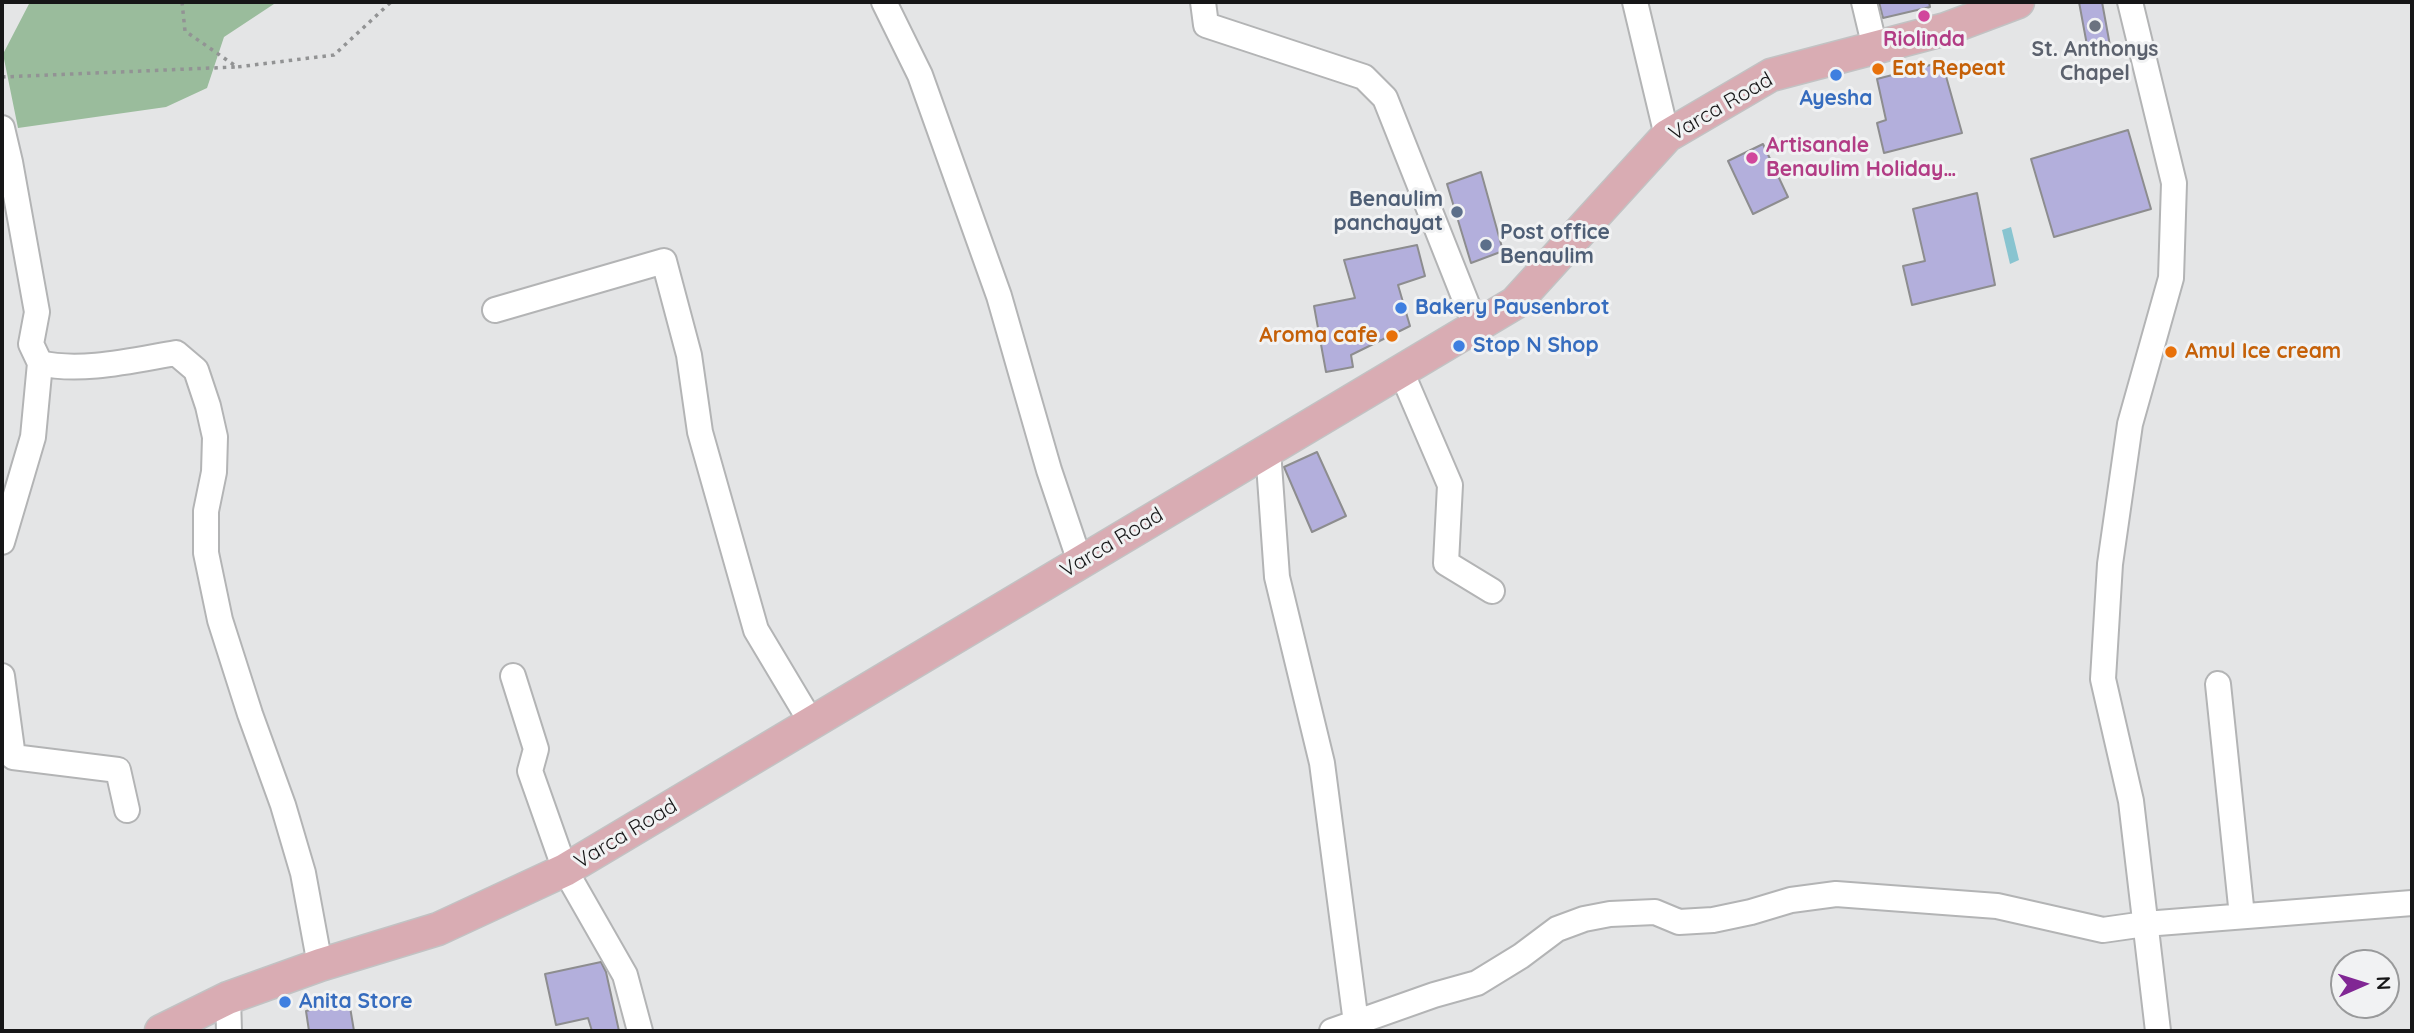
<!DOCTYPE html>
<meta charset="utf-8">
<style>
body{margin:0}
#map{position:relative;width:2414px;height:1033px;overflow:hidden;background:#e4e5e6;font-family:Quicksand,sans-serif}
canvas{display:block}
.frame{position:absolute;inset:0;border:4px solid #161617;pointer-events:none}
.north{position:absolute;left:2330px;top:949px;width:70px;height:70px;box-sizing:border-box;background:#f1f2f3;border:2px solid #999a9b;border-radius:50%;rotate:87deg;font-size:19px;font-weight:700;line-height:28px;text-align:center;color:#161617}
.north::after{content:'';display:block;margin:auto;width:24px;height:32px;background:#812794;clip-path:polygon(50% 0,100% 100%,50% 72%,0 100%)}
</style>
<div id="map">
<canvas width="2414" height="1033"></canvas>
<div class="frame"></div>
<div class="north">N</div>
</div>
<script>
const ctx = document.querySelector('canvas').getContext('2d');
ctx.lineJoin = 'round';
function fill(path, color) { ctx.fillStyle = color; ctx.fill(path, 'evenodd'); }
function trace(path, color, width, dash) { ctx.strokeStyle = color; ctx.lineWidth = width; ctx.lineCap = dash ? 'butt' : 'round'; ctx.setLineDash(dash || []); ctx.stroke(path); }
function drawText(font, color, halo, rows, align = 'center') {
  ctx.font = font + ' Quicksand,sans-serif'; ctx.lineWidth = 6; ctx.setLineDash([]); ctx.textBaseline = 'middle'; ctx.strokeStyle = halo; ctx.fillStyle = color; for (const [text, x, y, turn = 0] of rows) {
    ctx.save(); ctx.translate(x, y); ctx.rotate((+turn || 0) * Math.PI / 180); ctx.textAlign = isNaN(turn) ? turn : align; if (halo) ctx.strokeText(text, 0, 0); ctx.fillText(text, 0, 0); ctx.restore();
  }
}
fill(new Path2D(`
 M30,2H277L224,37L207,88L166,107L18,128L3,54Z`), '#9abc9c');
fill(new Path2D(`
 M2011,227L2019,260L2010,264L2002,230Z`), '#88c4d0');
const building = new Path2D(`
 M1879,2H1929L1930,7L1883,18Z
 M2079,2H2102L2111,51L2089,56Z
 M1942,62L1962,133L1884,153L1877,123L1886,120L1877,79Z
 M2128,130L2151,209L2054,237L2031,159Z
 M1763,144L1788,197L1753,214L1728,161Z
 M1481,172L1503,251L1471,263L1447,184Z
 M1977,193L1995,285L1912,305L1903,266L1925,261L1913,209Z
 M1417,245L1425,276L1398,285L1410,326L1351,355L1353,367L1326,372L1314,306L1355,298L1344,260Z
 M1317,452L1346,516L1312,532L1284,467Z
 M601,962L606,972L619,1031H592L588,1018L556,1025L545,974Z
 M349,1001L354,1031H309L306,1011Z`);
fill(building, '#b3afdc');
trace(building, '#8d8d8f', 2);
const minor = new Path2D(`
 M884,2L920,75L999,296L1049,470L1080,562
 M1203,2L1206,25L1364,77L1385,98L1476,327
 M1635,2L1667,136
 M1864,2L1875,48
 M2130,2L2174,183L2171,278L2130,424L2110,564L2103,679L2131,801L2158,1031
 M2,128L10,162L37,312L31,344L40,363C81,373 134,360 176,353L196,370L208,406L215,437L214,472L206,511V553L220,620L250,714L283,805L303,873L320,965
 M495,310L664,261L689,355L700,432L756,630L811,722
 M1401,371L1450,485L1446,563L1492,591
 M1268,450L1277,577L1322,763L1356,1023
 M2,542L33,437L40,363
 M2,676L13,757L118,770L127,810
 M513,676L536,749L530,771L565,870L625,975L640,1031
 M2218,684L2242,916
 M228,998L229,1031
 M1332,1031L1434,995L1477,983L1521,956L1557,929L1584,919L1610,914L1655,912L1679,922L1713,920L1751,912L1791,900L1836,894L1997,906L2103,930L2145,924L2412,903`);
const major = new Path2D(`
 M161,1031L228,998L320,965L438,929L565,870L1515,303L1667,136L1771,75L1946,29L2018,2`);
trace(minor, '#b3b4b5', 28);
trace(major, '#c2c2c3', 35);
trace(new Path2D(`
 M182,2L185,31L237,67L334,55L391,2
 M2,77L235,67`), '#929394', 3.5, [3.5, 5]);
trace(minor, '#fff', 24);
trace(major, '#d9acb3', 32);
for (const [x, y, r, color] of [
 [1924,16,7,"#d1479c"],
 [2095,26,7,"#6b7280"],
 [1878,69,7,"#e8710a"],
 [1836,75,7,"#3f7fe0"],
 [1752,158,7,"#d1479c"],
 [1457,212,7,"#5c6f8a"],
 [1486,245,7,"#5c6f8a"],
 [1401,308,7,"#3f7fe0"],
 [1392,336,7,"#e8710a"],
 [1459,346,7,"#3f7fe0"],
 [2171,352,7,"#e8710a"],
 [285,1002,7,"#3f7fe0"]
]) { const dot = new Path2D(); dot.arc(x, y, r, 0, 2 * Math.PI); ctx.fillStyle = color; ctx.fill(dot); trace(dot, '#f1f2f3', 2.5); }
drawText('bold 21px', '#b23c85', '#f1f2f3', [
 ["Riolinda",1924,40],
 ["Artisanale",1766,146,"left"],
 ["Benaulim Holiday…",1766,170,"left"]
]);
drawText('bold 21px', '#5b616d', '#f1f2f3', [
 ["St. Anthonys",2095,50],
 ["Chapel",2095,74]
]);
drawText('bold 21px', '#c56008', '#f1f2f3', [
 ["Eat Repeat",1892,69],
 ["Aroma cafe",1378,336,"right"],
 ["Amul Ice cream",2185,352]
], 'left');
drawText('bold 21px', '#366cbe', '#f1f2f3', [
 ["Ayesha",1836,99,"center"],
 ["Bakery Pausenbrot",1415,308],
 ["Stop N Shop",1473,346],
 ["Anita Store",299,1002]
], 'left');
drawText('21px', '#161617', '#f1f2f3', [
 ["Varca Road",1721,107,-30],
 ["Varca Road",1112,543,-31],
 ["Varca Road",626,834,-31]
]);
drawText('bold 21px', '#4e5e75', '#f1f2f3', [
 ["Benaulim",1443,200],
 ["panchayat",1443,224],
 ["Post office",1500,233,"left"],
 ["Benaulim",1500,257,"left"]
], 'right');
</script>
